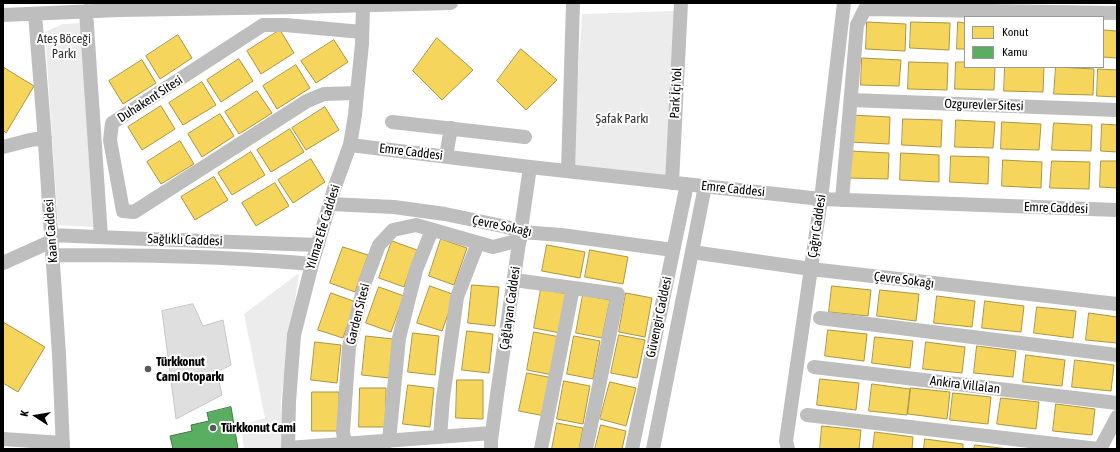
<!DOCTYPE html>
<meta charset="utf-8">
<style>
body{margin:0}
#map{position:relative;width:1120px;height:452px;overflow:hidden;background:#fff;font-family:"Asap Condensed",sans-serif}
canvas{display:block}
.frame{position:absolute;inset:0;border:4px solid #000;pointer-events:none}
.legend{position:absolute;left:964px;top:16px;width:140px;height:52px;box-sizing:border-box;background:#fff;border:1px solid #999;margin:0;padding:5px 7px;list-style:none;font-size:12px;color:#000}
.legend li{display:flex;align-items:center;gap:8px;height:20px}
.legend b{width:20px;border:1px solid #999}
.north{position:absolute;left:16px;top:396px;width:40px;height:40px;-webkit-text-stroke:3px #fff;paint-order:stroke;rotate:282deg;font-size:11px;font-weight:700;line-height:16px;text-align:center;color:#000}
.north::after{content:'';display:block;margin:auto;width:14px;height:18px;background:#000;clip-path:polygon(50% 0,100% 100%,50% 72%,0 100%)}
</style>
<div id="map">
<canvas width="1120" height="452"></canvas>
<div class="frame"></div>
<ul class="legend">
<li><b style="height:11px;background:#f6d55c"></b>Konut</li>
<li><b style="height:11px;background:#5aae61"></b>Kamu</li>
</ul>
<div class="north">K</div>
</div>
<script>
const ctx = document.querySelector('canvas').getContext('2d');
ctx.lineJoin = 'round';
function fill(path, color) { ctx.fillStyle = color; ctx.fill(path, 'evenodd'); }
function trace(path, color, width, dash) { ctx.strokeStyle = color; ctx.lineWidth = width; ctx.lineCap = dash ? 'butt' : 'round'; ctx.setLineDash(dash || []); ctx.stroke(path); }
function drawText(font, color, halo, rows, align = 'center') {
  ctx.font = font + ' "Asap Condensed",sans-serif'; ctx.lineWidth = 4; ctx.setLineDash([]); ctx.textBaseline = 'middle'; ctx.strokeStyle = halo; ctx.fillStyle = color; for (const [text, x, y, turn = 0] of rows) {
    ctx.save(); ctx.translate(x, y); ctx.rotate((+turn || 0) * Math.PI / 180); ctx.textAlign = isNaN(turn) ? turn : align; if (halo) ctx.strokeText(text, 0, 0); ctx.fillText(text, 0, 0); ctx.restore();
  }
}
fill(new Path2D(`
 M675,11L666,177L572,166L582,14Z
 M81,23L93,227L58,225L45,32L63,24Z
 M299,273L281,399L282,449H244L241,425L265,418L244,314Z`), '#ececec');
const homes = new Path2D(`
 M867,22L906,24L905,51L866,49Z
 M911,22L950,23L949,50L910,48Z
 M958,22L965,23V49H957Z
 M280,30L294,53L261,74L247,51Z
 M1103,30L1117,31V58L1103,57Z
 M178,35L192,58L160,79L146,56Z
 M437,38L473,70L442,100L413,71Z
 M334,40L348,62L316,83L301,61Z
 M521,49L557,80L526,110L497,81Z
 M862,58L901,60L899,86L861,85Z
 M239,59L253,81L221,102L207,80Z
 M142,60L156,83L123,104L109,81Z
 M909,62L948,63L947,90L908,89Z
 M956,62H965V67H995L994,90L955,89Z
 M296,65L310,88L277,109L263,86Z
 M3,67L34,86L6,133L3,130Z
 M1005,67H1044L1043,92L1004,91Z
 M1056,67L1094,69L1093,95L1054,94Z
 M1098,69L1117,70V97L1097,96Z
 M202,82L216,105L183,125L169,103Z
 M257,91L272,113L239,134L225,112Z
 M161,106L175,129L142,150L128,127Z
 M325,107L339,130L306,150L292,128Z
 M220,114L234,136L202,157L188,134Z
 M851,115L890,117L889,144L850,142Z
 M903,119L942,120L941,147L902,145Z
 M956,120L995,122L993,148L955,147Z
 M1002,122L1041,124L1039,150L1001,149Z
 M1054,123L1092,125L1091,151L1052,150Z
 M1102,124L1117,125V152L1101,151Z
 M290,129L304,152L271,172L257,150Z
 M180,141L194,164L161,184L147,162Z
 M850,151L889,153L888,179L849,178Z
 M251,152L265,175L232,195L218,173Z
 M901,153L939,155V182L900,180Z
 M951,156L989,157L988,184L950,182Z
 M311,159L325,182L293,203L278,180Z
 M1003,160L1042,162L1041,188L1002,186Z
 M1052,161L1090,162L1089,189L1050,188Z
 M1101,161H1117V188L1100,187Z
 M214,177L228,200L195,220L181,197Z
 M275,183L289,206L256,226L242,203Z
 M441,239L467,248L454,285L429,276Z
 M392,241L417,250L404,287L379,278Z
 M547,245L585,252L580,278L542,271Z
 M343,247L368,255L355,292L330,283Z
 M590,250L628,257L623,284L585,277Z
 M472,285L499,287L495,326L468,323Z
 M430,286L455,295L442,331L417,323Z
 M832,286L871,290L868,316L829,312Z
 M379,287L404,296L391,332L366,323Z
 M541,289L567,294L560,333L534,328Z
 M880,290L919,294L916,321L877,316Z
 M331,293L356,302L343,338L318,330Z
 M626,293L652,298L645,337L619,332Z
 M583,295L610,300L602,338L576,333Z
 M937,296L975,301L972,327L934,323Z
 M985,301L1024,306L1021,332L982,328Z
 M1037,307L1076,311L1073,338L1034,333Z
 M1089,313L1117,317V343L1086,340Z
 M3,322L45,347L18,392L3,383Z
 M828,330L867,334L864,361L825,356Z
 M467,331L493,334L489,373L462,370Z
 M534,332L560,337L553,375L527,370Z
 M413,333L439,336L435,375L408,372Z
 M619,335L645,340L637,378L611,373Z
 M366,336L393,339L389,378L362,375Z
 M574,336L600,341L593,379L567,374Z
 M875,337L913,341L910,368L872,363Z
 M315,342L341,345L337,383L311,380Z
 M926,342L965,347L962,373L923,369Z
 M977,346L1016,351L1013,377L974,373Z
 M1026,355L1065,360L1062,386L1023,382Z
 M1075,360L1114,365L1111,391L1072,387Z
 M527,373L553,378L545,416L519,411Z
 M820,379L859,383L856,410L817,405Z
 M457,380H483V419L456,418Z
 M564,381L590,386L583,424L557,419Z
 M610,382L636,388L626,426L600,419Z
 M872,384L910,389L907,415L869,411Z
 M408,385L434,388L430,427L403,424Z
 M360,388H386V427H359Z
 M911,388L950,392L947,419L908,414Z
 M312,392H339V431H312Z
 M953,393L991,397L988,424L950,420Z
 M1001,398L1039,402L1036,429L997,424Z
 M1056,404L1095,409L1092,435L1053,431Z
 M557,423L583,428L579,449H552Z
 M601,425L626,431L622,449H595Z
 M822,426L861,430L859,449H820Z
 M875,432L913,437L912,449H873Z
 M925,439L963,444V449H924Z
 M975,445L1009,449H974Z`);
fill(homes, '#f6d55c');
trace(homes, '#ac9540', 1);
const public = new Path2D(`
 M231,407L238,449H173L170,436L192,431L191,425L209,421L207,413Z`);
fill(public, '#5aae61');
trace(public, '#3f7a44', 1);
const building = new Path2D(`
 M193,304L203,326L223,320L231,365L217,372L222,395L176,419L162,311Z`);
fill(building, '#dfdfdf');
trace(building, '#c7c7c7', 1);
trace(new Path2D(`
 M86,11L101,237
 M35,14L44,128L59,354L63,449
 M3,15L119,10L297,7L451,3
 M357,93L324,94L307,101L134,212L123,211L110,140L112,123L263,25H285L362,32
 M851,100L1117,110
 M392,122L525,137
 M350,145L530,167L821,199L1117,210
 M3,147L30,140L45,138
 M446,156L451,128
 M568,171L573,3
 M672,183L681,3
 M842,200L857,25L865,9L1117,13
 M330,204L394,207L445,214L507,227L521,232L561,235L673,250
 M51,235L121,238L318,245
 M692,252L811,269L1117,304
 M52,255C139,255 226,256 312,264
 M3,263L52,241
 M514,280L618,294L586,449
 M820,318L1117,355
 M814,367L1117,403
 M807,415L1098,449
 M440,437L443,398L457,297L478,243
 M3,439L63,443
 M389,441L399,338L416,270L432,230
 M345,444L343,432L349,347L365,282L379,245L393,230L416,225L493,247L520,240
 M288,448L492,433
 M288,449L289,402L294,335L312,264L334,189L350,145L355,115L357,93L362,44L363,5
 M491,449V441L497,395L530,167
 M541,449L573,288
 M632,449L687,184
 M653,449L705,186
 M788,449L786,441L821,199L844,3
 M1100,449L1117,417`), '#bebebe', 14);
for (const [x, y, r, color] of [
 [148,369,4,"#595959"],
 [213,428,4,"#595959"]
]) { const dot = new Path2D(); dot.arc(x, y, r, 0, 2 * Math.PI); ctx.fillStyle = color; ctx.fill(dot); trace(dot, '#fff', 1.5); }
drawText('13px', '#333', '#fff', [
 ["Ateş Böceği",64,39],
 ["Parkı",64,54],
 ["Şafak Parkı",622,119]
]);
drawText('13px', '#000', '#fff', [
 ["Park İçi Yol",676,93,-87],
 ["Duhakent Sitesi",150,99,-33],
 ["Ozgurevler Sitesi",984,105,2],
 ["Emre Caddesi",411,152,7],
 ["Emre Caddesi",733,189,6],
 ["Emre Caddesi",1056,208,2],
 ["Çevre Sokağı",502,226,12],
 ["Çağrı Caddesi",817,226,-82],
 ["Yılmaz Efe Caddesi",323,227,-73],
 ["Kaan Caddesi",51,231,-94],
 ["Sağlıklı Caddesi",185,240,2],
 ["Çevre Sokağı",904,280,7],
 ["Çağlayan Caddesi",510,308,-82],
 ["Garden Sitesi",358,314,-76],
 ["Güvengir Caddesi",659,317,-78],
 ["Ankira Villalan",965,385,7]
]);
drawText('bold 13px', '#000', '#fff', [
 ["Türkkonut",156,362],
 ["Cami Otoparkı",156,377],
 ["Türkkonut Cami",221,428]
], 'left');
</script>
